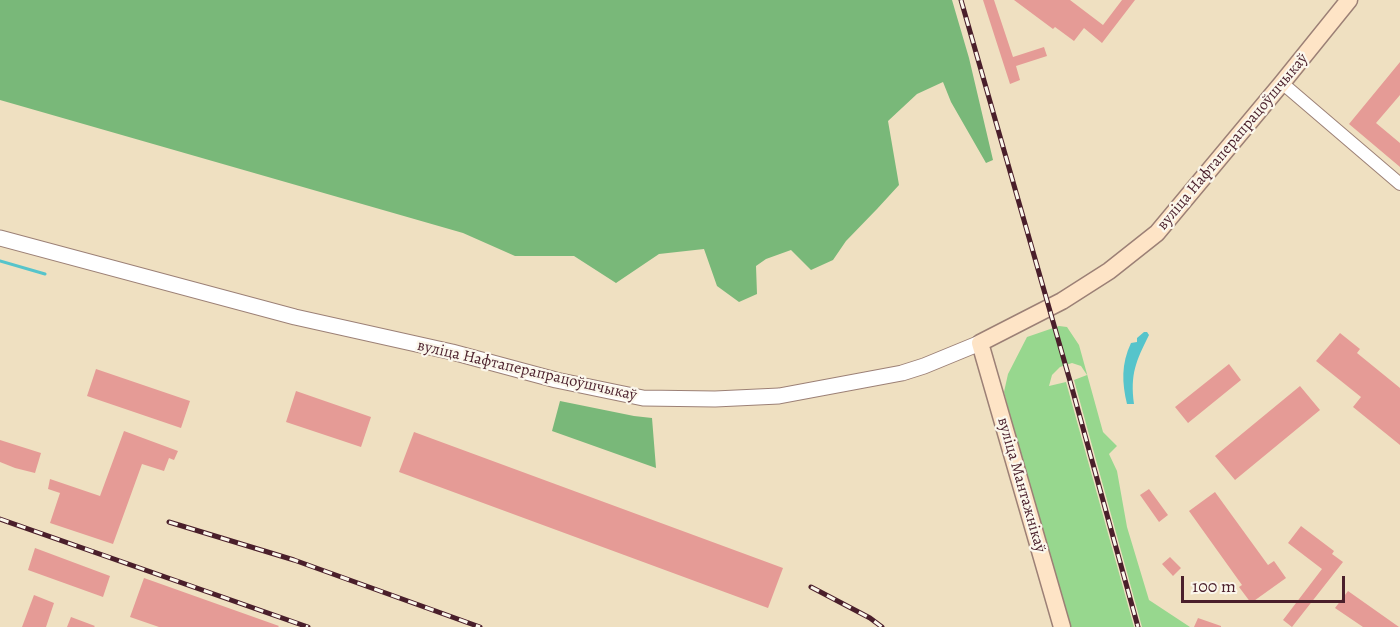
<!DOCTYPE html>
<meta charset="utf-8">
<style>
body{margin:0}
#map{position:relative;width:1400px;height:627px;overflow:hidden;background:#efe0c1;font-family:Alegreya,serif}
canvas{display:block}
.scale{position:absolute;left:1181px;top:576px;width:164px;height:27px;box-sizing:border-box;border:3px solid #4a1f2b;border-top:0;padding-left:8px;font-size:18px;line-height:21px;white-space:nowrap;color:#4a1f2b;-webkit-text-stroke:4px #fbf7ec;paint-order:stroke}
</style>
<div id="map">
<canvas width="1400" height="627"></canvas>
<div class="scale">100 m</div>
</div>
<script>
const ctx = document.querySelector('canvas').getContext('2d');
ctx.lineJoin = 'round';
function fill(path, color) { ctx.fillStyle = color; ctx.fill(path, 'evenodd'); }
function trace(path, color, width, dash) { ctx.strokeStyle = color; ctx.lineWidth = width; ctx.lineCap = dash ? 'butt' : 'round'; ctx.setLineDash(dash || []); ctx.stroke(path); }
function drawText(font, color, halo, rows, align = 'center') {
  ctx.font = font + ' Alegreya,serif'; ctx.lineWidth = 4.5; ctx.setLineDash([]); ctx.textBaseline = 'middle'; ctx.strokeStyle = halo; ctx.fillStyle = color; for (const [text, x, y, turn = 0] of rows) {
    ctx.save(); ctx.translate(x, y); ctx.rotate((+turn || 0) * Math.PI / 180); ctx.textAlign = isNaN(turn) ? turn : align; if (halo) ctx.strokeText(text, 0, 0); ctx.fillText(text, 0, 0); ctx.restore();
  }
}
fill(new Path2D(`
 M1059,326L1067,327L1079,345L1103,432L1117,446L1109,454L1117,471L1127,527L1149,600L1190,627H1142L1074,380L1087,375L1081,366L1072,363L1060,367L1052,375L1049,386L1066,382L1134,627H1069L1040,529L1004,392L1008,374L1027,337Z`), '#97d78e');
fill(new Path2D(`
 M0,0H952L969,58L993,160L986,163L951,102L943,82L917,94L888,121L899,185L877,209L846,241L833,260L811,270L791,250L766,259L756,266L757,294L739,302L717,286L704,249L659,254L616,283L574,256H515L463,233L0,100Z
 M560,401L634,416L652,418L656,468L552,431Z`), '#79b879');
fill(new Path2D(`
 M1144,332H1147L1149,335C1136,361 1130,374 1134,404H1127C1122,383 1121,364 1131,343L1137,342V338Z`), '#56c4cb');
trace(new Path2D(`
 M0,261L45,274`), '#56c4cb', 3);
fill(new Path2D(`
 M983,0H994L1013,57L1044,47L1047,56L1016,66L1020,80L1010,84Z
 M1014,0H1070L1103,25L1122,0H1135L1102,43L1084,28L1074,41L1055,27L1053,29Z
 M1400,62V95L1376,123L1400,143V167L1349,124Z
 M1340,333L1360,349L1357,353L1400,388V445L1353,407L1361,397L1316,361Z
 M1229,364L1241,380L1188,423L1175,407Z
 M96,369L190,401L181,428L87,396Z
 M1300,386L1320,410L1235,480L1215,456Z
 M296,391L371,417L361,447L286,422Z
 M124,431L178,451L174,460L169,458L164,471L142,464L113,544L50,523L60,493L48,489L50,479L100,496Z
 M414,432L783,568L768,608L399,472Z
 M0,440L41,453L35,473L15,468L0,462Z
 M1149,489L1168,515L1159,522L1140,495Z
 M1215,492L1268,565L1274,561L1286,578L1251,603L1239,587L1242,585L1189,511Z
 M1301,526L1334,551L1332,554L1343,562L1292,627L1283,620L1322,569L1288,543Z
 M35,548L110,576L103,597L28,570Z
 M1170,557L1181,568L1173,576L1162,564Z
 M144,578L279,626L278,627H159L130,617Z
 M1348,591L1399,627H1363L1335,608Z
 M34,595L54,603L46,627H22Z
 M71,617L95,626L94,627H67Z
 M1198,618L1221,626V627H1194Z`), '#e59b96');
const minor = new Path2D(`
 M1282,83L1400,184`);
const tertiary = new Path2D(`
 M0,238L295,317L452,352L556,380L643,398L715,399L779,396L902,373L924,366L980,343`);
const secondary = new Path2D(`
 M1062,627L980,343L1062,301L1109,271L1157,233L1282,83L1349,0`);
trace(minor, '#9c8076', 14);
trace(tertiary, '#9c8076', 17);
trace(secondary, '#9c8076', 19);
trace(minor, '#fff', 12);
trace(tertiary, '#fff', 15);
trace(secondary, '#fee4c6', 16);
const rail = new Path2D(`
 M961,0L1070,381L1138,627
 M0,519L308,627
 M169,522L294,560L480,627
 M811,587L870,618L882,627`);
trace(rail, '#4a1f2b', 5);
trace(rail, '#fbf7ec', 3, [9]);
drawText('16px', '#4a1f2b', '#fbf7ec', [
 ["вуліца Нафтаперапрацоўшчыкаў",1233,142,-50],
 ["вуліца Нафтаперапрацоўшчыкаў",527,371,13],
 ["вуліца Мантажнікаў",1021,485,74]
]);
</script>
